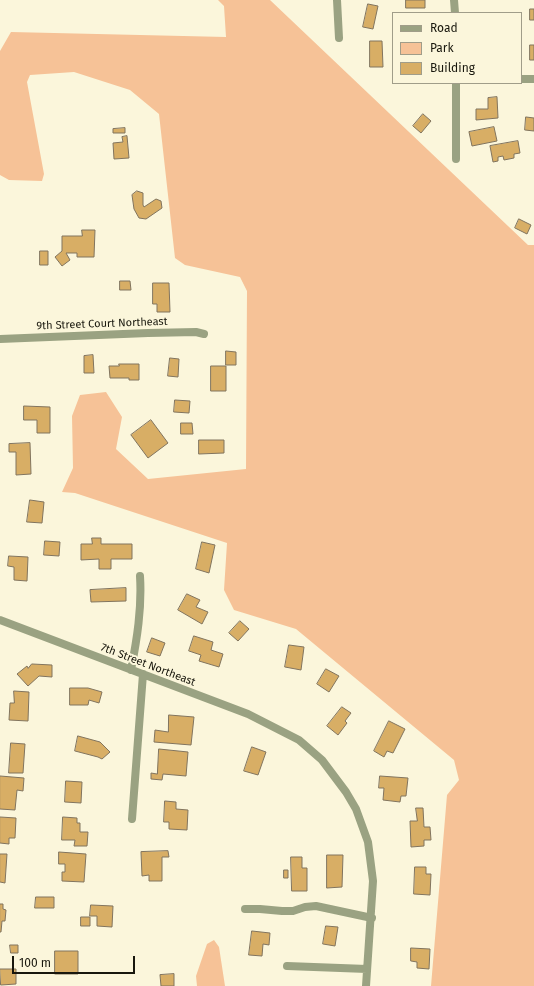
<!DOCTYPE html>
<style>
body{margin:0}
#map{position:relative;width:534px;height:986px;overflow:hidden;background:#fbf6db;font-family:"Fira Sans",sans-serif}
canvas{display:block}
.legend{position:absolute;left:392px;top:12px;width:130px;height:72px;box-sizing:border-box;background:#fbf6db;border:1px solid #a09d89;margin:0;padding:5px 7px;list-style:none;font-size:12px;color:#18170d}
.legend li{display:flex;align-items:center;gap:8px;height:20px}
.legend b{width:20px;border:1px solid #a09d89}
.scale{position:absolute;left:12px;top:956px;width:123px;height:18px;box-sizing:border-box;border:2px solid #18170d;border-top:0;padding-left:5px;font-size:12px;line-height:14px;white-space:nowrap;color:#18170d;-webkit-text-stroke:3px #fbf6db;paint-order:stroke}
</style>
<div id="map">
<canvas width="534" height="986"></canvas>
<ul class="legend">
<li><b style="height:5px;background:#9aa282"></b>Road</li>
<li><b style="height:11px;background:#f6c297"></b>Park</li>
<li><b style="height:11px;background:#d8ae65"></b>Building</li>
</ul>
<div class="scale">100 m</div>
</div>
<script>
const ctx = document.querySelector('canvas').getContext('2d');
ctx.lineJoin = 'round';
function fill(path, color) { ctx.fillStyle = color; ctx.fill(path, 'evenodd'); }
function trace(path, color, width, dash) { ctx.strokeStyle = color; ctx.lineWidth = width; ctx.lineCap = dash ? 'butt' : 'round'; ctx.setLineDash(dash || []); ctx.stroke(path); }
function drawText(font, color, halo, rows, align = 'center') {
  ctx.font = font + ' "Fira Sans",sans-serif'; ctx.lineWidth = 4; ctx.setLineDash([]); ctx.textBaseline = 'middle'; ctx.strokeStyle = halo; ctx.fillStyle = color; for (const [text, x, y, turn = 0] of rows) {
    ctx.save(); ctx.translate(x, y); ctx.rotate((+turn || 0) * Math.PI / 180); ctx.textAlign = isNaN(turn) ? turn : align; if (halo) ctx.strokeText(text, 0, 0); ctx.fillText(text, 0, 0); ctx.restore();
  }
}
fill(new Path2D(`
 M218,0H270L528,245H534V986H431L447,795L459,780L454,760L296,629L234,610L224,590L227,543L75,493L62,492L73,468L72,416L80,395L106,392L122,417L116,449L148,479L246,469L247,291L240,277L185,265L175,258L159,114L130,90L74,72L30,75L27,82L44,174L42,181L9,180L0,175V51L11,32L226,37L224,6Z
 M214,940L219,947L225,986H197L196,976L207,944Z`), '#f6c297');
const building = new Path2D(`
 M406,0H425V8H406Z
 M368,4L378,6L373,29L363,27Z
 M530,9H534V20H530Z
 M370,41H382L383,67H370Z
 M530,45H534V60H530Z
 M497,97L498,118L476,120V109H488V98Z
 M423,114L431,121L421,133L413,126Z
 M526,117L534,118V131L525,130Z
 M494,127L497,141L472,146L469,132Z
 M125,128V133H113V129Z
 M127,136L129,158L114,159L113,143L123,142L122,137Z
 M518,141L520,153L514,154V158L504,160L503,156L498,157V161L493,162L490,146Z
 M137,191L143,193V205L144,207L156,199L161,201L162,208L146,219L139,218L134,209L132,195Z
 M519,219L531,225L527,234L515,228Z
 M82,230H95L94,257H77V253H66L70,260L62,266L55,257L62,251V236H82Z
 M40,251H48V265H40Z
 M120,281H130L131,290H120Z
 M153,283H169L170,312H157V304H153Z
 M226,351L236,352V365H226Z
 M93,355L94,373H84V356Z
 M170,358L179,359L178,377L168,376Z
 M119,364H139V380H129V378H110L109,366H119Z
 M211,366H226V391H211Z
 M175,400L190,401L189,413L174,412Z
 M24,406L50,407V433H37V420H24Z
 M151,420L168,443L148,458L131,435Z
 M181,423H192L193,434H181Z
 M199,440H224V453L199,454Z
 M30,443L31,474L16,475V452H9V444Z
 M30,500L44,502L42,523L27,522Z
 M92,538H101V544H132V559H111V569H99V559L81,560V544H92Z
 M45,541L60,542L59,556L44,555Z
 M202,542L215,545L209,573L196,569Z
 M9,556L28,557L27,581L14,580V567L8,566Z
 M126,588V601L91,602L90,590Z
 M187,594L200,600L196,607L208,612L202,624L178,610Z
 M240,621L249,629L238,641L229,633Z
 M194,636L213,642L211,650L223,654L219,667L199,661L201,655L189,651Z
 M152,638L165,643L160,656L147,652Z
 M289,645L304,647L301,670L285,667Z
 M32,664L52,665V677L39,676L28,686L17,674L27,666L28,668Z
 M326,669L339,676L329,692L317,684Z
 M70,688H88L102,692L99,703L89,700L88,705H70Z
 M14,691L29,692L28,721L9,720L10,703H14Z
 M342,707L351,713L345,721L347,723L338,735L327,726Z
 M169,715L194,717L191,745L154,742L155,730L168,732Z
 M389,721L405,729L393,753L387,751L384,757L374,751Z
 M78,736L100,742L110,752L102,759L98,757L75,751Z
 M11,743L25,744L23,773H9Z
 M252,747L266,752L258,775L244,771Z
 M159,749L188,752L186,776L163,774L162,780L151,779V773L157,774Z
 M0,776L24,778L23,791L17,790L15,810L0,809Z
 M380,776L408,778L406,796H401L400,802L383,800L384,788H379Z
 M66,781L82,782L81,803L65,802Z
 M165,801L176,802V809L188,810L187,830L169,829V822H164Z
 M416,808H423L424,827H430L431,840H424V846L411,847L410,821H417Z
 M0,817L16,818L15,838H9V844L0,843Z
 M63,817L77,818V823H80V832H88L87,846H74L75,840H62Z
 M168,851L169,857H162V881H149V875L142,876L141,852Z
 M59,852L86,854L84,882L62,881V872H65V864H59Z
 M0,854H7L5,883L0,882Z
 M327,855H343L342,887L327,888Z
 M291,857H302V868H307V891H292Z
 M415,867H426V874H431L430,895L414,894Z
 M284,870H288V878H284Z
 M36,897H54V908H35Z
 M0,904H3V909L6,910L5,921H2L1,932H0Z
 M91,905L113,906L112,927L97,926V916H90Z
 M81,917H90V926H81Z
 M326,926L338,927L335,946L323,944Z
 M252,931L270,933L269,945L263,944L262,956L249,955Z
 M10,945H18V953H11Z
 M411,948L430,949L429,969L417,968V962L411,961Z
 M55,951H78V974H55Z
 M0,969H16V984L1,985Z
 M174,974V986H161L160,975Z`);
fill(building, '#d8ae65');
trace(building, '#81745e', 1);
trace(new Path2D(`
 M337,0L339,38
 M454,0L455,13
 M521,79H534
 M456,83V159
 M0,339L148,333L196,332L204,334
 M0,620L248,714L299,740L322,760L346,792L356,809L368,842L373,881L366,986
 M131,670C137,639 142,608 140,576
 M132,819L143,674
 M245,909H260L282,911H293L305,907L316,906L372,918
 M287,966L367,969`), '#9aa282', 8);
drawText('11px', '#18170d', '#fbf6db', [
 ["9th Street Court Northeast",102,324,-2],
 ["7th Street Northeast",148,665,21]
]);
</script>
